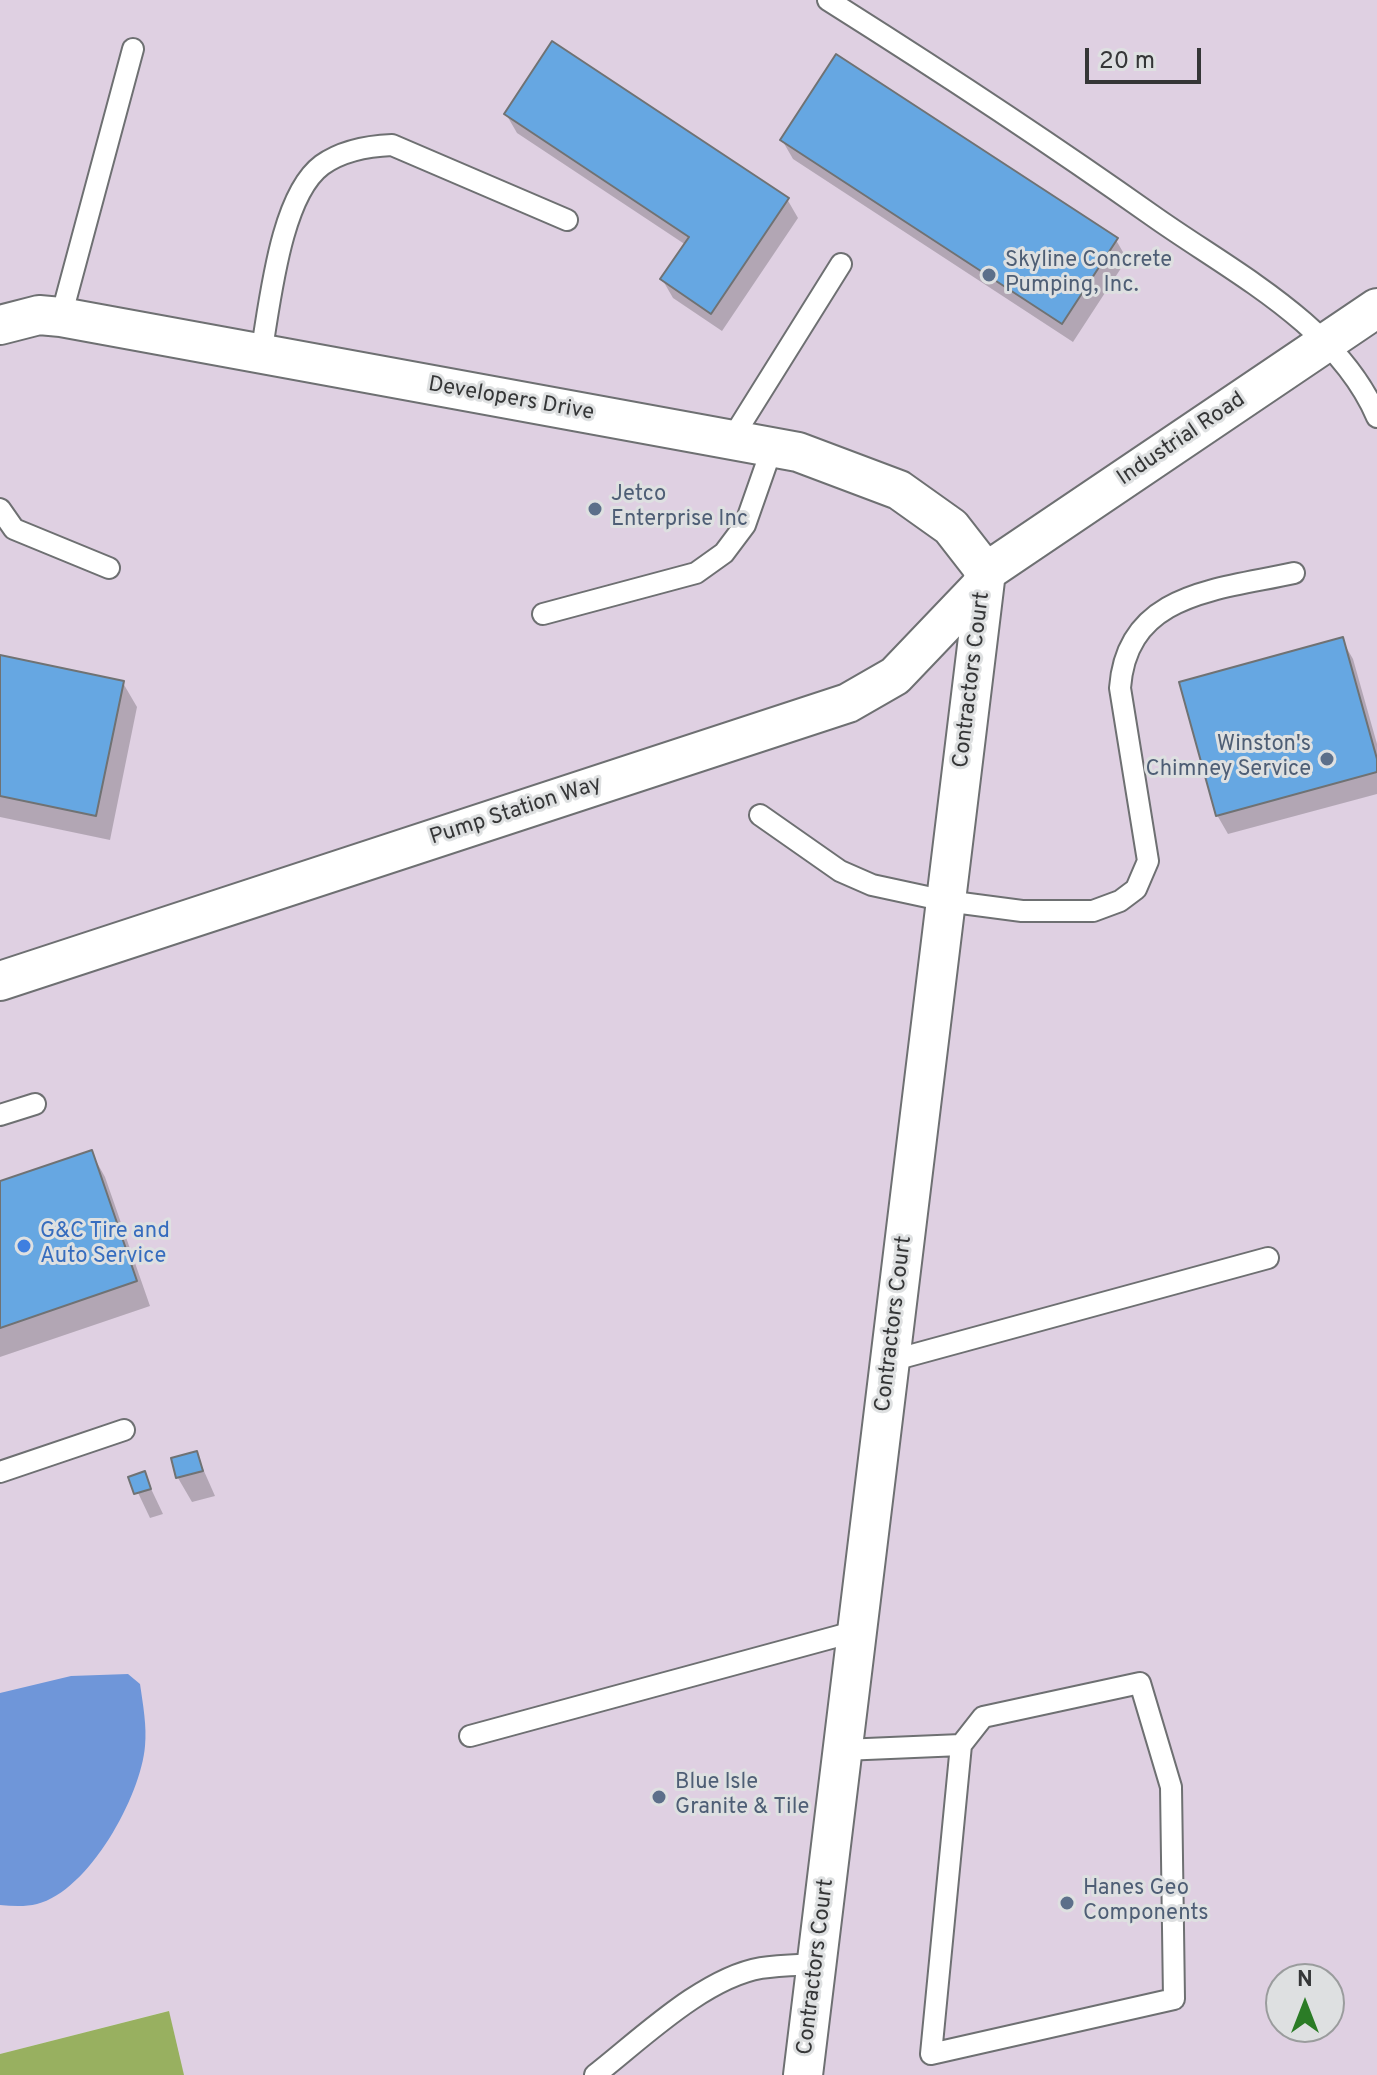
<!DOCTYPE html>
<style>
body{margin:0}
#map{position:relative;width:1377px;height:2075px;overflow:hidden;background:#dee0e1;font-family:Overpass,sans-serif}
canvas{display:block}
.north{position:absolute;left:1265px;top:1963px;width:80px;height:80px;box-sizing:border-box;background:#dee0e1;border:2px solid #9a9c9d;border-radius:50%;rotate:0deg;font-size:22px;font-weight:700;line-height:32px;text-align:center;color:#353637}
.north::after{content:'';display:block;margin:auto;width:28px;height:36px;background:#2b7c26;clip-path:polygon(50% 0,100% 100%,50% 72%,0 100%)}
.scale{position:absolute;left:1085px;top:48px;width:116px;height:36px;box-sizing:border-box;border:4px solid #353637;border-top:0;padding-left:10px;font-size:24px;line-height:28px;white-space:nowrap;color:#353637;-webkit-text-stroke:6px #dee0e1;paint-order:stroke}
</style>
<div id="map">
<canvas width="1377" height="2075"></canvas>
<div class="north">N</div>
<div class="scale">20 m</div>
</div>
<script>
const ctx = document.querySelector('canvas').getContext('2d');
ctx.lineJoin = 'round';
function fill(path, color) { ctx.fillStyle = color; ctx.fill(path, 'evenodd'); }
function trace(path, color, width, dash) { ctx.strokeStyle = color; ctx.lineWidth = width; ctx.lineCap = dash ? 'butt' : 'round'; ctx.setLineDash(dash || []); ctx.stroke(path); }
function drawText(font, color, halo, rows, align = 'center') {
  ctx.font = font + ' Overpass,sans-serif'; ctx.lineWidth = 6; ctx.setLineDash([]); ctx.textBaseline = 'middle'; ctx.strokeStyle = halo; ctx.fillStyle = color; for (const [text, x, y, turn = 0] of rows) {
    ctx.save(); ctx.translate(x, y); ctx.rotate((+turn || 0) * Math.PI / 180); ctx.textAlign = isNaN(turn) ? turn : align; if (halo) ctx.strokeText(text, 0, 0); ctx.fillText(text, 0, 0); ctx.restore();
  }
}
fill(new Path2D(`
 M0,0H1377V2075H184L168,2011L0,2054ZM1281,1979H1329V2027H1281Z`), '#dfd0e2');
fill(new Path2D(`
 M169,2011L184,2075H0V2054Z`), '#98b060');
fill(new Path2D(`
 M128,1674L140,1684C143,1705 147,1726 145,1746C141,1796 89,1891 37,1904C25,1907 12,1906 0,1905V1693L71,1676Z`), '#6f96d9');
fill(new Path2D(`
 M506,114L787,199L798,218L722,331L673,298L662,279L686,245L517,133Z
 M782,140L1116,240L1127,259L1073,342L793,159Z
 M1342,640L1353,659L1377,744V794L1228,834L1217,815Z
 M0,657L123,683L137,707L110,840L0,817Z
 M91,1152L105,1177L150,1306L0,1357V1183Z
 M196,1453L215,1496L192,1502L178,1478L173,1459Z
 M144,1474L163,1514L150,1518L131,1478Z`), '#0003');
const building = new Path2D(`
 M552,41L789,198L711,314L660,279L689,237L504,114Z
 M836,54L1118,238L1062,324L780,140Z
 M1343,637L1377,759V772L1216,816L1179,682Z
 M0,655L124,681L96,816L0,796Z
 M92,1150L137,1281L0,1328V1181Z
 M197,1451L203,1471L176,1478L171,1458Z
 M145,1471L151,1489L134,1494L128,1477Z`);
fill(building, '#66a7e2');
trace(building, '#707273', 2);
const service = new Path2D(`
 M828,0C939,70 1047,141 1153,216C1232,272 1337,324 1377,417
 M61,317L133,49
 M261,354C270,304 280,196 322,165C343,150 368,146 392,145L567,220
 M731,440L841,264
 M0,509L14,529L109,568
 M543,614L696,573L724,553L745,525L772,448
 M760,815L840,871L872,885L946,901L1022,911H1093L1120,901L1136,889L1148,861L1120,688C1127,592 1218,590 1294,573
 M0,1115L35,1104
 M890,1361L1268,1258
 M0,1472L124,1430
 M470,1736L857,1631
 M843,1750L961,1745L983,1717L1140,1683L1171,1787L1174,1999L931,2054L961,1745
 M595,2075C640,2040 703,1978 761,1968C779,1965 799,1965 817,1964`);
const minor = new Path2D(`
 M0,325L39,315L61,317L798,452L899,490L951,527L986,572
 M986,572L1377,308
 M0,981L848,703L895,676L980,587L985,575
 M803,2075L986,572`);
trace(service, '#6e7072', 24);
trace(minor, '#6e7072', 42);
trace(service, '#fff', 20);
trace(minor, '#fff', 38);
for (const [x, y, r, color] of [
 [989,275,8,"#5c6f8a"],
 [595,509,8,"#5c6f8a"],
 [1327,759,8,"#5c6f8a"],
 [24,1246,8,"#3f7fe0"],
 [659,1797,8,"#5c6f8a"],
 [1067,1903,8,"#5c6f8a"]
]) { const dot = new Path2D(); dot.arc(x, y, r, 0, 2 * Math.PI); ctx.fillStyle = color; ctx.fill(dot); trace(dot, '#dee0e1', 3); }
drawText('22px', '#4e5e75', '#dee0e1', [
 ["Skyline Concrete",1005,262],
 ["Pumping, Inc.",1005,287],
 ["Jetco",611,496],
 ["Enterprise Inc",611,521],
 ["Winston's",1311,746,"right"],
 ["Chimney Service",1311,771,"right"],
 ["Blue Isle",675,1784],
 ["Granite & Tile",675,1809],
 ["Hanes Geo",1083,1890],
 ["Components",1083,1915]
], 'left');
drawText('22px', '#353637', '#dee0e1', [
 ["Developers Drive",511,400,10],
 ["Industrial Road",1182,440,-34],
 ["Contractors Court",973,680,-83],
 ["Pump Station Way",516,812,-18],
 ["Contractors Court",895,1324,-83],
 ["Contractors Court",817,1967,-83]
]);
drawText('22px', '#366cbe', '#dee0e1', [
 ["G&C Tire and",40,1233],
 ["Auto Service",40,1258]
], 'left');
</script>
